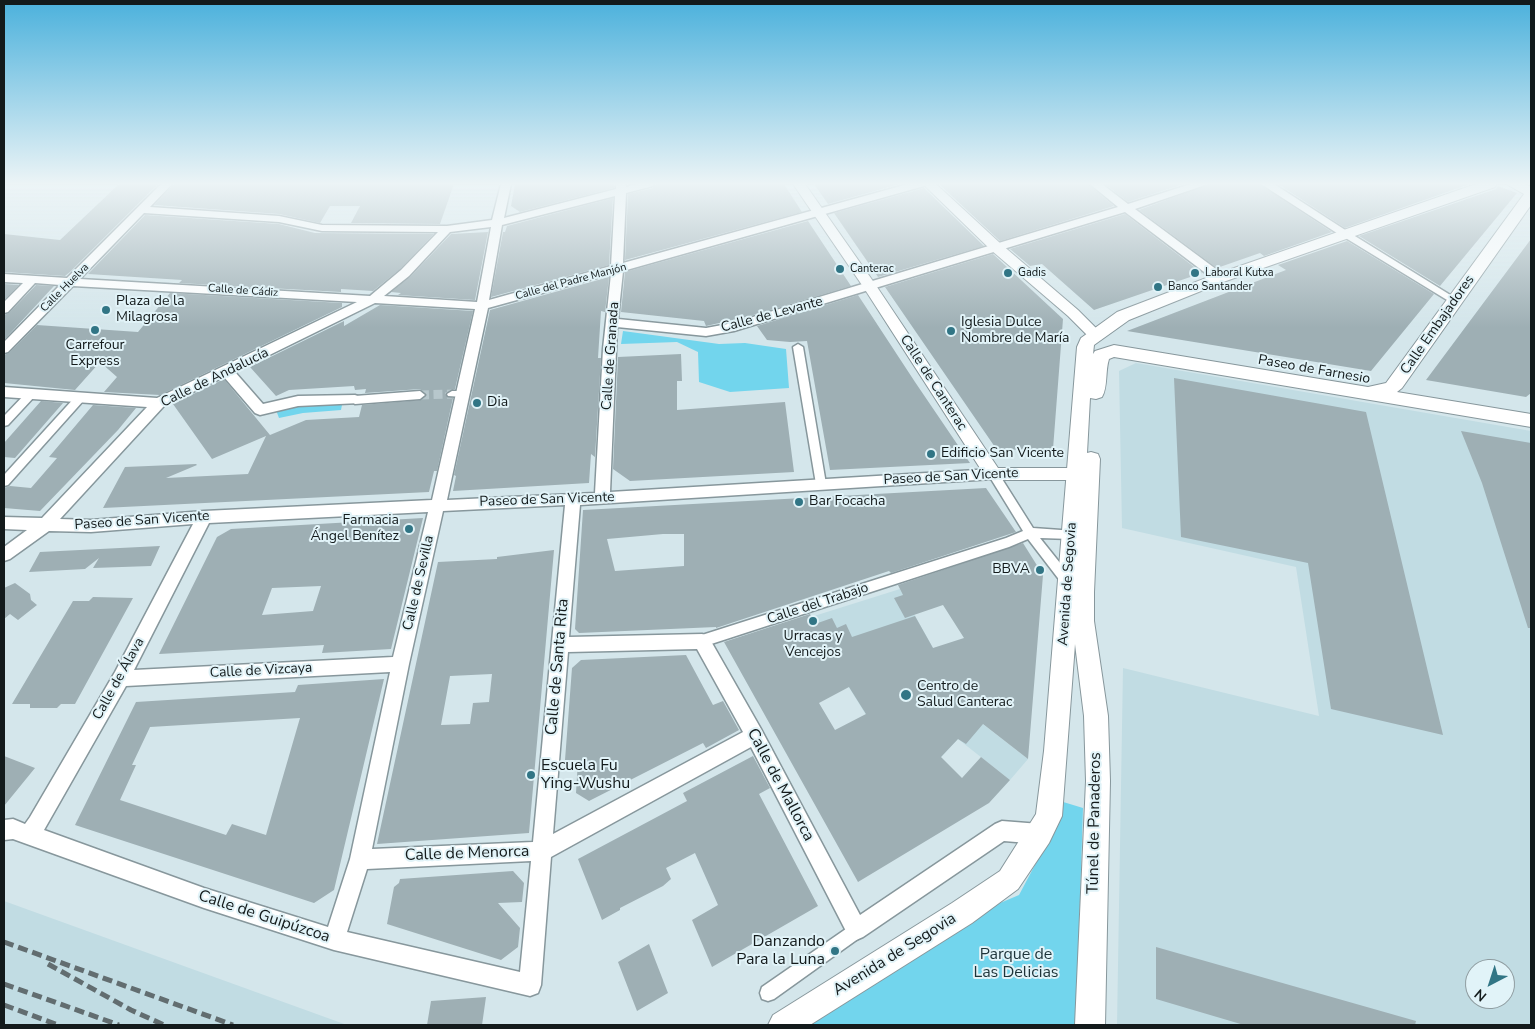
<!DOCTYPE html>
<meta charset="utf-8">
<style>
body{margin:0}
#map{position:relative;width:1535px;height:1029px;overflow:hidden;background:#d4e6eb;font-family:"Nunito Sans",sans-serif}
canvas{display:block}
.frame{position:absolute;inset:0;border:5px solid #131a1b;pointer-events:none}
.north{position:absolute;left:1465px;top:959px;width:50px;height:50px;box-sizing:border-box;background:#e1f3f8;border:1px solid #8f9ca0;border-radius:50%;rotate:220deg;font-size:14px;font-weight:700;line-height:20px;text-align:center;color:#131a1b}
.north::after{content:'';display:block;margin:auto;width:18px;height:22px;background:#317585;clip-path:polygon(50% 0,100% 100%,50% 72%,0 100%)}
</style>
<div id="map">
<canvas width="1535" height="1029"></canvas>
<div class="frame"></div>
<div class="north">N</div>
</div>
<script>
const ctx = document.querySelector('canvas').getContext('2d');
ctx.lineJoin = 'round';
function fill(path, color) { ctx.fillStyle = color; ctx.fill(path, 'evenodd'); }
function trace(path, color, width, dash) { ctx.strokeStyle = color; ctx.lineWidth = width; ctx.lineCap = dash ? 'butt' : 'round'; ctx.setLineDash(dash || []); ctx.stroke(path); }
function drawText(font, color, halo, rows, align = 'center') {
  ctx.font = font + ' "Nunito Sans",sans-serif'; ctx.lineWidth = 4; ctx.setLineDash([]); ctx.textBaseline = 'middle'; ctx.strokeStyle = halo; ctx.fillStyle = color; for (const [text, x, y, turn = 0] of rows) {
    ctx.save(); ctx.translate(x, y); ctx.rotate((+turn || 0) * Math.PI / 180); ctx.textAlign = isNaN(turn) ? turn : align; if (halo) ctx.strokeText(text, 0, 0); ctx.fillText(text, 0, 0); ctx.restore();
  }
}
fill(new Path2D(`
 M1136,363L1531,431V1025H1117L1123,668L1319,716L1296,567L1122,528L1119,371ZM1475,969H1505V999H1475Z
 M900,589L933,648L957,704L1028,759L1010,780L958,739L903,798L891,755L830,657L811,617Z
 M4,901L347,1025H4Z`), '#c1dce3');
fill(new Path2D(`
 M623,331L719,344L745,343L786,349L789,388L730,392L699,382L698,352L677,342L621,344Z
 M298,405H342L341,410L303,413L279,418L276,410Z
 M1060,801L1083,808L1076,1025H809L993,906L1019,895L1052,833Z`), '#72d5ed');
fill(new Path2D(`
 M119,184H158L70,272L65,276L4,272V234L60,240Z
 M174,184H454L440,224L351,223L360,206H330L320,223L279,214L154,205Z
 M515,184H614V188L520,212L511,206Z
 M656,184H784L802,212L625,260L628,194L653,188Z
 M814,184H900L828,204Z
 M939,184H1088L1114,206L1000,241Z
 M1105,184H1184L1128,202Z
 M1210,184H1259L1332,232L1264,256L1260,253L1217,268L1139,210Z
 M1278,184H1470L1345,228Z
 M1498,186L1517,193L1440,286L1359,236L1496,189Z
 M924,188L984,246L878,277L834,213Z
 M613,198L609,265L491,297L503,232H505L507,226Z
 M1125,214L1202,273L1094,310L1042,264L1030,266L1010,249Z
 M145,215L279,224L315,233L434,234L400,269L373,291L341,289V292L179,283L182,280L88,274Z
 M808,221L851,286L750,316L706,326L704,321L621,312L625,272Z
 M488,232L475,300L398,295L401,293L391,292L410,277L451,234Z
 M1531,239V393L1526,397L1426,380Z
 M1347,241L1434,294L1371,371L1127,331L1286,270L1278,265Z
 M993,254L1063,319L1053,449L997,450L885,287Z
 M609,277L605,312L601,311L598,358H601L595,457L591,454L589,483L453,491L456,476L454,475L490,310Z
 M4,284L19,285L4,300Z
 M36,285L54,286L4,340V315L9,313Z
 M170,293L342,303V307L160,395L104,392L117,377L100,362L75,390L4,383V355L9,353L37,325L138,332Z
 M858,295L915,382L970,463L830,470L807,341L790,342L767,340L757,326Z
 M380,305L473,311L455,389L445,393L448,398H453L437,471H434L429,492L103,508L125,467L196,464L197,465L166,478L248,474L266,436L212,459L173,404L224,379L270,435L306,420L359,417L362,405L421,400L427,395L420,389L365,393L366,389L355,390L354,386L289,390L276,396L250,367L344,321V326Z
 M681,354L682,381H677V410L785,402L794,472L630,481L613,469L618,357Z
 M1174,378L1366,412L1443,735L1331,709L1308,563L1181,537Z
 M41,401L63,403L15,458L4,457V443Z
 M93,405L136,408L118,430L40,511L4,508V488L10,486L31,488L57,458L49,457Z
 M1461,431L1531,443V628H1528L1482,483Z
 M986,488L1016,532L891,573L889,571L716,628V627L579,633L575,629L583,510ZM663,534H684V566L615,571L607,539Z
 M423,518L391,649L322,653L324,645L159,654L217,537L231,529ZM321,586L313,611L262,615L272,588Z
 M1023,543L1043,575L1028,759L983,724L966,744L958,739L941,757L962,778L981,757L1010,780L989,803L858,882L724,642L810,614L815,624L832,618L837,628L846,624L852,637L915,616L933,648L964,638L943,605L905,618L894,598L903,595L898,585ZM849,687L866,714L835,730L819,703Z
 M160,546L151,566L93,568L99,558L85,569L29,572L40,552Z
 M554,550L529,833L377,844L438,562L497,559V557ZM492,674L489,702L473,703L470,724L441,725L450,676Z
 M15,583L30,594L31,600L37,605L18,620L10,614L4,619V588Z
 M93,597L133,598L75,704H61L57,708H30V704H12L73,601H89Z
 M686,655L713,705L723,701L739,730L706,748L703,743L589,801L576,793L578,760H565L572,668L581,660Z
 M384,679L334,890L314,903L75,825L136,702L295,692L298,685ZM300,718L266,835L232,824L226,835L120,800L136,765H132L150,727Z
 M4,756L35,768L4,806Z
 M753,756L770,788L759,794L818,906L712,967L692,920L718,905L695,853L666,868L671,879L663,886L620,908V910L602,920L578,859L687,801L683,793Z
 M513,871L524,883L522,902L498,903L520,928L518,947L501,960L387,924L394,887L399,883L400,879Z
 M649,944L668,993L637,1011L618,962Z
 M1156,947L1416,1021L1415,1025H1244L1156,999Z
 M486,997L482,1025H427L431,1001Z`), '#9eafb4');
trace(new Path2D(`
 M420,395L452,394`), '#b7c7cc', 9, [9, 4.5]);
const pedestrian = new Path2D(`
 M1344,233H1350L1460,301L1455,304L1452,303L1344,237Z
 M798,344L803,347L826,484L821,488L816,484L793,347Z
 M31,391L35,392L36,394L35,396L8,425L4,426V416L27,392Z
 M420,391L425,395L420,399L355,404L350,400L355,396Z
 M452,391H463L468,394L463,397L448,396L447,394Z
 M80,394L85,398L84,400L8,485L4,486V475L76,396Z
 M993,470L997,471L1033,528L1075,531L1077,534L1075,537L1071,539L1040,538L1072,578L1074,582L1072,586L1068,587L1064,586L1028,539L1009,547L702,647L698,645L696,641L698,637L702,635L1006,538L1023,531L988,474Z
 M856,922L862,924L864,930L862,936L774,999L768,1001L762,999L760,993L762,987Z`);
const minor = new Path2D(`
 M161,184H172L150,207L279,216L322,225L447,226L492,220L501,184H511L504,218L616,189V184H626V187L636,184H654L653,186L626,193L623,263L908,184H925L924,186L623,271L618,319L706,328L733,323L1118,207L1090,184H1102L1128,204L1191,184H1208L1135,209L1224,275L1226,278L1224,281H1216L1125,212L734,331L706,336L617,327L610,492L993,469L998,470L1000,474L998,478L993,479L580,505L569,637L702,634L708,636L761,729L860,915L995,824L1002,821L1040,824L1047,827L1050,834L1047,841L1040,844L1004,841L863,937L856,940L849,937L751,747L551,857L541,985L538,993L530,996L334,950L204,908L13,839L4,840V820L13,819L25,824L30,817L115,672L193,524L91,532L49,531L10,559L4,561V547L27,530L4,529V517L42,518L147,407L4,397V387L157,398L357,302L73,286L8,352L4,353V342L60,285L35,283L8,312L4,313V302L23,283L4,282V274L67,278ZM615,196L611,266L489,300L502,225ZM144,213L279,222L322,231L438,232L401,270L370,296L80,279ZM491,227L477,302L384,296L409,276L450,232ZM611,274L603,349L595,493L447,500L488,308ZM375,303L475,309L432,500L204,511L91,520L60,519L164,406L224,377L255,413L260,415L298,406L360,403L362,400L360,397L355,395L298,396L263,404L235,372ZM565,505L533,842L372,849L409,664L443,511ZM428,512L393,657L134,670L209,523ZM697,649L743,732L553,834L568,652ZM390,672L350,859L328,927L204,888L44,830L126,686ZM531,861L520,972L347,932L367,869Z
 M1261,184H1274L1353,235L1347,238L1343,237Z`);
const tertiary = new Path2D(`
 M793,184H805L875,284L998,468H1089L1095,469L1097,474L1095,479L1089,480H993L987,479L864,288Z
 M923,184H936L1001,244L1078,310L1101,333L1103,336L1101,339H1091L1068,316L991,250Z`);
const secondary = new Path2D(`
 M1476,184H1497L1495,187L1226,281L1129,320L1094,345L1093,354L1095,351L1114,345L1368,387L1386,383L1524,194L1506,184H1525L1531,187V205L1402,388L1397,392L1531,414V427L1114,357L1109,359C1105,371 1108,387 1102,397L1096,399L1090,398L1087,453L1091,452L1098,454L1100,459L1094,592V621L1108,716L1110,781L1105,1025H1075L1086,781L1084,716L1075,644L1062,816L1049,843L1018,889L972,923L810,1025H768L773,1015L952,903L1000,871L1036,814L1044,751L1077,347L1081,338L1117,312L1214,275Z`);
trace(pedestrian, '#87979c', 3);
trace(minor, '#87979c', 3);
trace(tertiary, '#87979c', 2);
trace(secondary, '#87979c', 2);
fill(pedestrian, '#fff');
fill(minor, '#fff');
fill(tertiary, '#fff');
fill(secondary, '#fff');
trace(new Path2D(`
 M4,942L233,1025
 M48,964L131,1010L164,1025
 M4,984L119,1025
 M4,1005L58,1025`), '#626d70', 5, [10, 5]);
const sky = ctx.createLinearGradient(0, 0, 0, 328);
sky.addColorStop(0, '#4bb1dc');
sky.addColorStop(0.56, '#ecf4f6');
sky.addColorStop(1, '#ecf4f600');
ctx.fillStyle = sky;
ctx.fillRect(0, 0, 1535, 328);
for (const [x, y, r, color] of [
 [840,269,5,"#317585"],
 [1008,273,5,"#317585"],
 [1195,273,5,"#317585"],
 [1158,287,5,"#317585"],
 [106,310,5,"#317585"],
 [95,330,5,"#317585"],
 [951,331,5,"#317585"],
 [477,403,5,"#317585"],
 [931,454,5,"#317585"],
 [799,502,5,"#317585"],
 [409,529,5,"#317585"],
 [1040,570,5,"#317585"],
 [813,621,5,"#317585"],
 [906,695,6,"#317585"],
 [531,775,5,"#317585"],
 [835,951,5,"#317585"]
]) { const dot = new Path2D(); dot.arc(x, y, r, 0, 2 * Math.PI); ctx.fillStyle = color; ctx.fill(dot); trace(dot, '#e1f3f8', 2); }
drawText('11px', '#131a1b', '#e1f3f8', [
 ["Canterac",850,269],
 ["Gadis",1018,273],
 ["Laboral Kutxa",1205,273],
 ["Banco Santander",1168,287]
], 'left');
drawText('11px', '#131a1b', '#e1f3f8', [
 ["Calle del Padre Manjón",571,282,-15],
 ["Calle Huelva",65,288,-45],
 ["Calle de Cádiz",243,291,4]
]);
drawText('14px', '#131a1b', '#e1f3f8', [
 ["Plaza de la",116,302],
 ["Milagrosa",116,318],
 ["Iglesia Dulce",961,323],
 ["Nombre de María",961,339],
 ["Carrefour",95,346,"center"],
 ["Express",95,362,"center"],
 ["Dia",487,403],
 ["Edificio San Vicente",941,454],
 ["Bar Focacha",809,502],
 ["Farmacia",399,521,"right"],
 ["Ángel Benítez",399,537,"right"],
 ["BBVA",1030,570,"right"],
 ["Urracas y",813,637,"center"],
 ["Vencejos",813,653,"center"],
 ["Centro de",917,687],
 ["Salud Canterac",917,703]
], 'left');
drawText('14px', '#131a1b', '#e1f3f8', [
 ["Calle de Levante",772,315,-15],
 ["Calle Embajadores",1438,325,-55],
 ["Calle de Granada",611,356,-86],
 ["Paseo de Farnesio",1314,370,10],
 ["Calle de Andalucía",215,378,-26],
 ["Calle de Canterac",933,383,57],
 ["Paseo de San Vicente",951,477,-3],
 ["Paseo de San Vicente",547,500,-2],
 ["Paseo de San Vicente",142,521,-4],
 ["Calle de Sevilla",419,583,-77],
 ["Avenida de Segovia",1068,584,-86],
 ["Calle del Trabajo",818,604,-18],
 ["Calle de Vizcaya",261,671,-3],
 ["Calle de Álava",119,679,-61]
]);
drawText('16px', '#131a1b', '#e1f3f8', [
 ["Calle de Santa Rita",558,667,-85],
 ["Calle de Mallorca",780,785,62],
 ["Túnel de Panaderos",1095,823,-89],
 ["Calle de Menorca",467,854,-2],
 ["Calle de Guipúzcoa",264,917,18],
 ["Avenida de Segovia",895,955,-32]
]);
drawText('16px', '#131a1b', '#e1f3f8', [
 ["Escuela Fu",541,766],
 ["Ying-Wushu",541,784],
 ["Danzando",825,942,"right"],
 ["Para la Luna",825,960,"right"]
], 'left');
drawText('16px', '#1d3339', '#e1f3f8', [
 ["Parque de",1016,955],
 ["Las Delicias",1016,973]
]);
</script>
